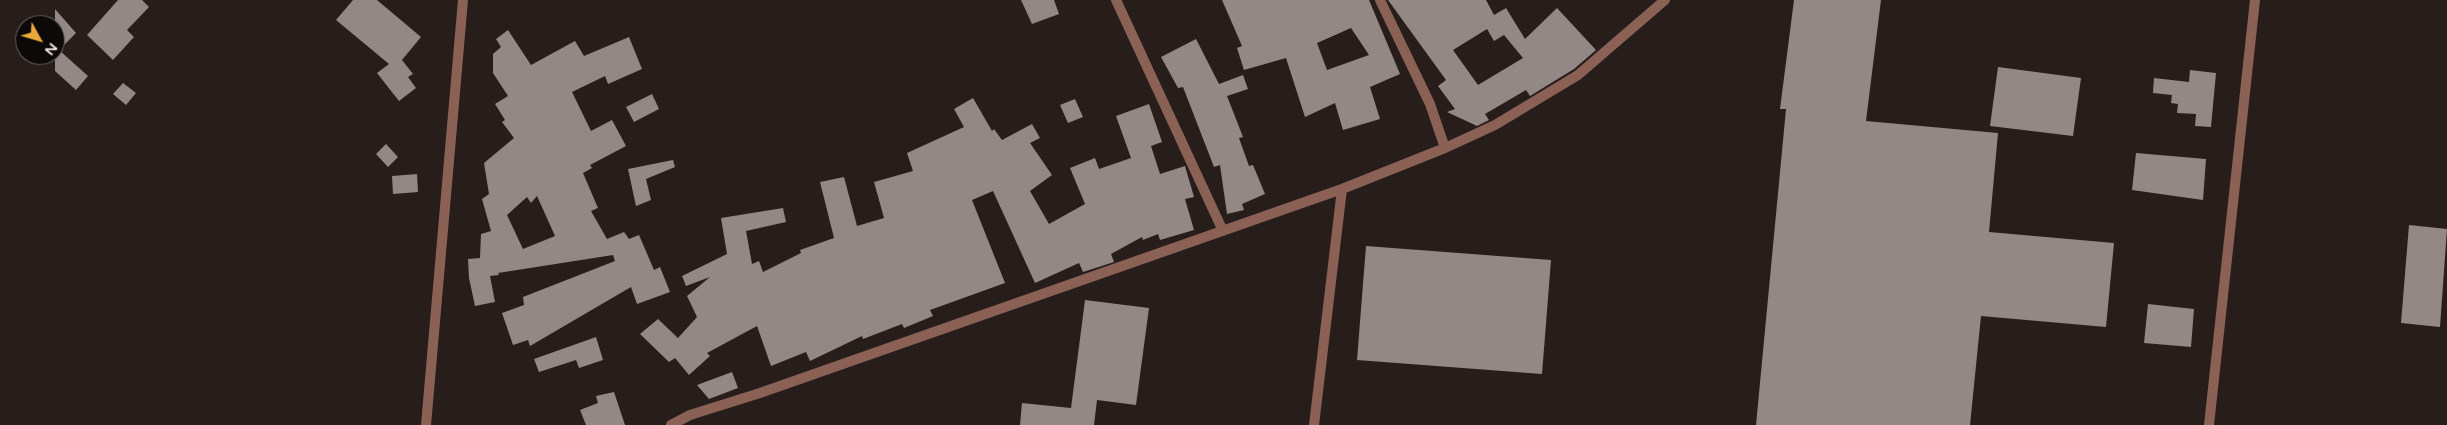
<!DOCTYPE html>
<style>
body{margin:0}
#map{position:relative;width:2447px;height:425px;overflow:hidden;background:#271e1b;font-family:"Varela Round",sans-serif}
canvas{display:block}
.north{position:absolute;left:15px;top:15px;width:50px;height:50px;box-sizing:border-box;background:#0d0908;border:1px solid #676361;border-radius:50%;rotate:129deg;font-size:14px;font-weight:700;line-height:20px;text-align:center;color:#efeae7}
.north::after{content:'';display:block;margin:auto;width:18px;height:22px;background:#eda83c;clip-path:polygon(50% 0,100% 100%,50% 72%,0 100%)}
</style>
<div id="map">
<canvas width="2447" height="425"></canvas>
<div class="north">N</div>
</div>
<script>
const ctx = document.querySelector('canvas').getContext('2d');
ctx.lineJoin = 'round';
function fill(path, color) { ctx.fillStyle = color; ctx.fill(path, 'evenodd'); }
function trace(path, color, width, dash) { ctx.strokeStyle = color; ctx.lineWidth = width; ctx.lineCap = dash ? 'butt' : 'round'; ctx.setLineDash(dash || []); ctx.stroke(path); }
fill(new Path2D(`
 M118,0H142L149,7L127,30L134,37L113,60L87,35Z
 M353,0H377L421,37L402,60L413,74L408,77L416,88L399,101L377,73L389,64L336,20Z
 M1021,0H1054L1059,14L1032,24Z
 M1222,0H1369L1400,74L1370,87L1380,119L1343,130L1335,103L1305,117L1286,58L1244,70L1237,48L1242,46ZM1351,28L1369,55L1327,70L1317,43Z
 M1388,0H1486L1494,15L1506,8L1525,39L1557,8L1596,50L1574,69L1530,96L1526,90L1485,114L1489,120L1477,126L1447,112L1455,109L1438,86L1446,80ZM1487,29L1494,41L1504,35L1523,58L1478,85L1453,50Z
 M1794,0H1881L1866,121L1998,133L1989,232L2114,243L2106,327L1981,316L1970,425H1756L1786,109H1780Z
 M55,9L76,33L59,50L88,76L76,90L55,71Z
 M508,30L531,65L575,41L584,56L629,37L642,69L608,84L605,76L572,92L591,131L612,120L626,146L590,165L592,168L583,173L598,208L591,211L607,239L624,232L629,239L639,235L654,270L660,267L670,292L637,304L631,287L530,346L528,340L513,345L502,313L524,305L523,297L615,261L613,255L498,273L499,275L490,276L495,302L475,306L469,278L468,259L480,258L481,234L491,231L482,199L489,194L484,163L514,138L502,122L505,120L495,104L508,96L493,73V54L501,47L496,39ZM537,196L555,236L523,249L507,215L527,197L531,203Z
 M1196,39L1219,84L1243,75L1248,89L1227,96L1243,137L1239,138L1249,166L1253,165L1265,194L1242,204L1244,210L1227,214L1220,165L1214,167L1183,87L1178,88L1161,57Z
 M1998,67L2081,78L2073,136L1990,126Z
 M2190,70L2216,73L2211,127L2195,126L2196,114L2177,113L2178,104L2171,103L2172,95L2153,93L2154,78L2189,82Z
 M123,83L136,93L126,105L113,94Z
 M652,94L659,109L634,122L626,107Z
 M973,98L992,131L994,129L1002,140L1032,124L1040,138L1030,143L1052,175L1030,191L1049,224L1085,204L1070,168L1095,158L1099,169L1131,158L1116,116L1149,104L1162,142L1151,146L1160,174L1185,166L1194,197L1185,199L1194,230L1160,240L1158,234L1143,240L1142,237L1111,254L1114,262L1083,272L1079,263L1035,283L993,191L972,200L1005,283L930,310L933,316L904,328L902,324L863,339L862,336L810,361L806,352L771,366L757,326L707,353L710,356L689,375L675,358L669,362L640,334L658,319L678,338L697,317L687,296L710,277L686,286L682,276L727,254L721,218L783,208L786,222L746,231L752,264L759,261L763,272L801,253L800,250L834,238L820,182L844,177L857,226L884,218L874,182L913,171L907,153L964,127L954,109Z
 M1075,99L1083,117L1068,123L1060,105Z
 M386,144L398,157L388,167L376,154Z
 M2136,153L2206,159L2203,200L2132,190Z
 M673,160L675,167L646,179L651,200L636,206L628,169Z
 M417,174L418,192L393,194L392,176Z
 M2409,225L2447,229L2440,327L2401,323Z
 M1366,246L1551,260L1542,374L1357,360Z
 M1085,300L1149,308L1136,405L1097,400L1094,425H1020L1022,403L1071,408Z
 M2148,304L2194,309L2191,347L2144,343Z
 M596,337L603,360L579,368L576,360L539,372L534,359Z
 M732,372L738,388L709,399L697,385Z
 M614,392L625,425H586L580,410L598,403L596,396Z`), '#938885');
trace(new Path2D(`
 M1116,0L1223,231
 M1380,0L1430,104L1445,148
 M426,425L463,0
 M671,425L690,415L760,393L1342,189L1445,148L1495,125L1578,75L1665,0
 M1314,425L1342,189
 M2209,425L2255,0`), '#8b6156', 10);
</script>
